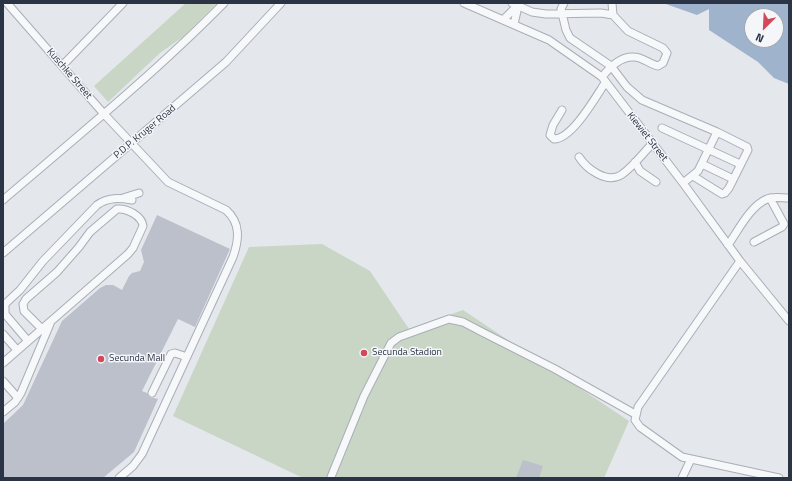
<!DOCTYPE html>
<style>
body{margin:0}
#map{position:relative;width:792px;height:481px;overflow:hidden;background:#e4e7ec;font-family:"Titillium Web",sans-serif}
canvas{display:block}
.frame{position:absolute;inset:0;border:4px solid #2b3445;pointer-events:none}
.north{position:absolute;left:744px;top:8px;width:40px;height:40px;box-sizing:border-box;background:#f4f6f9;border:1px solid #a4a8b1;border-radius:50%;rotate:204deg;font-size:11px;font-weight:700;line-height:16px;text-align:center;color:#2b3445}
.north::after{content:'';display:block;margin:auto;width:14px;height:18px;background:#d1495b;clip-path:polygon(50% 0,100% 100%,50% 72%,0 100%)}
</style>
<div id="map">
<canvas width="792" height="481"></canvas>
<div class="frame"></div>
<div class="north">N</div>
</div>
<script>
const ctx = document.querySelector('canvas').getContext('2d');
ctx.lineJoin = 'round';
function fill(path, color) { ctx.fillStyle = color; ctx.fill(path, 'evenodd'); }
function trace(path, color, width, dash) { ctx.strokeStyle = color; ctx.lineWidth = width; ctx.lineCap = dash ? 'butt' : 'round'; ctx.setLineDash(dash || []); ctx.stroke(path); }
function drawText(font, color, halo, rows, align = 'center') {
  ctx.font = font + ' "Titillium Web",sans-serif'; ctx.lineWidth = 3; ctx.setLineDash([]); ctx.textBaseline = 'middle'; ctx.strokeStyle = halo; ctx.fillStyle = color; for (const [text, x, y, turn = 0] of rows) {
    ctx.save(); ctx.translate(x, y); ctx.rotate((+turn || 0) * Math.PI / 180); ctx.textAlign = isNaN(turn) ? turn : align; if (halo) ctx.strokeText(text, 0, 0); ctx.fillText(text, 0, 0); ctx.restore();
  }
}
fill(new Path2D(`
 M186,3H217L184,36L160,53L108,102L94,86Z
 M322,244L370,271L409,329L463,310L629,421L604,478H303L173,416L249,247Z`), '#c9d6c5');
fill(new Path2D(`
 M663,3H789V84L774,78L758,62L709,30V9L697,15ZM752,16H776V40H752Z`), '#9fb4cc');
fill(new Path2D(`
 M157,215L230,249L195,327L178,319L142,391L147,393L149,397L158,399L134,452L103,478H3V424L23,405L62,321L100,288L106,285H113L122,290L129,276L132,273L140,271L144,262L141,250Z
 M523,460L543,466L539,478H516Z`), '#bbc0ca');
const minor = new Path2D(`
 M7,3L104,114L168,182L226,210C241,223 239,240 233,257L142,454L133,466L119,478
 M464,3L549,40L602,77L683,183L740,261L789,321
 M512,3L532,12L546,14L601,13L613,15L628,31L663,48L667,53L663,63L658,66C650,64 642,57 634,57C620,56 609,68 602,77
 M564,3L561,9L566,30L570,38L611,66L627,87L642,100L717,132L747,147L748,150L729,188L725,193L722,194L693,176
 M612,3L613,15
 M504,19L519,4
 M514,24L517,11V3
 M62,66L123,3
 M562,110L553,125L550,135L554,139C572,139 595,98 605,83
 M662,128L740,164
 M579,157C586,168 606,184 621,175C633,167 643,153 653,143
 M635,162L640,171L656,182
 M702,164L733,179
 M683,183L698,171L717,132
 M123,198L139,193
 M3,200C78,136 155,73 224,3
 M754,242L782,227L784,224L770,198
 M728,245C738,231 750,206 767,199C773,196 782,198 789,198
 M3,253L226,62L281,3
 M740,261L638,407L635,420L640,427L682,457L779,478
 M3,334L17,350
 M28,341L5,314V304L20,290L43,261L97,205C108,197 120,198 132,200
 M3,363L128,254L133,248L143,226C142,216 127,208 117,209L90,232L79,247L57,272L26,299L23,304L24,311L42,329
 M3,381L18,398
 M152,393L171,354L175,353L187,357
 M3,412L15,402L21,393L50,324
 M331,477L364,396L391,343L399,337L449,319L463,322L482,332L555,369L635,414
 M682,478L691,459`);
trace(minor, '#a9aeb7', 9);
trace(minor, '#f7f8fa', 7);
for (const [x, y, r, color] of [
 [364,353,4,"#d1495b"],
 [101,359,4,"#d1495b"]
]) { const dot = new Path2D(); dot.arc(x, y, r, 0, 2 * Math.PI); ctx.fillStyle = color; ctx.fill(dot); trace(dot, '#f4f6f9', 1.5); }
drawText('10px', '#2b3445', '#f4f6f9', [
 ["Kuschke Street",69,74,49],
 ["P.D.P. Kruger Road",145,132,-40],
 ["Kiewiet Street",647,137,52]
]);
drawText('10px', '#2b3445', '#f4f6f9', [
 ["Secunda Stadion",372,353],
 ["Secunda Mall",109,359]
], 'left');
</script>
